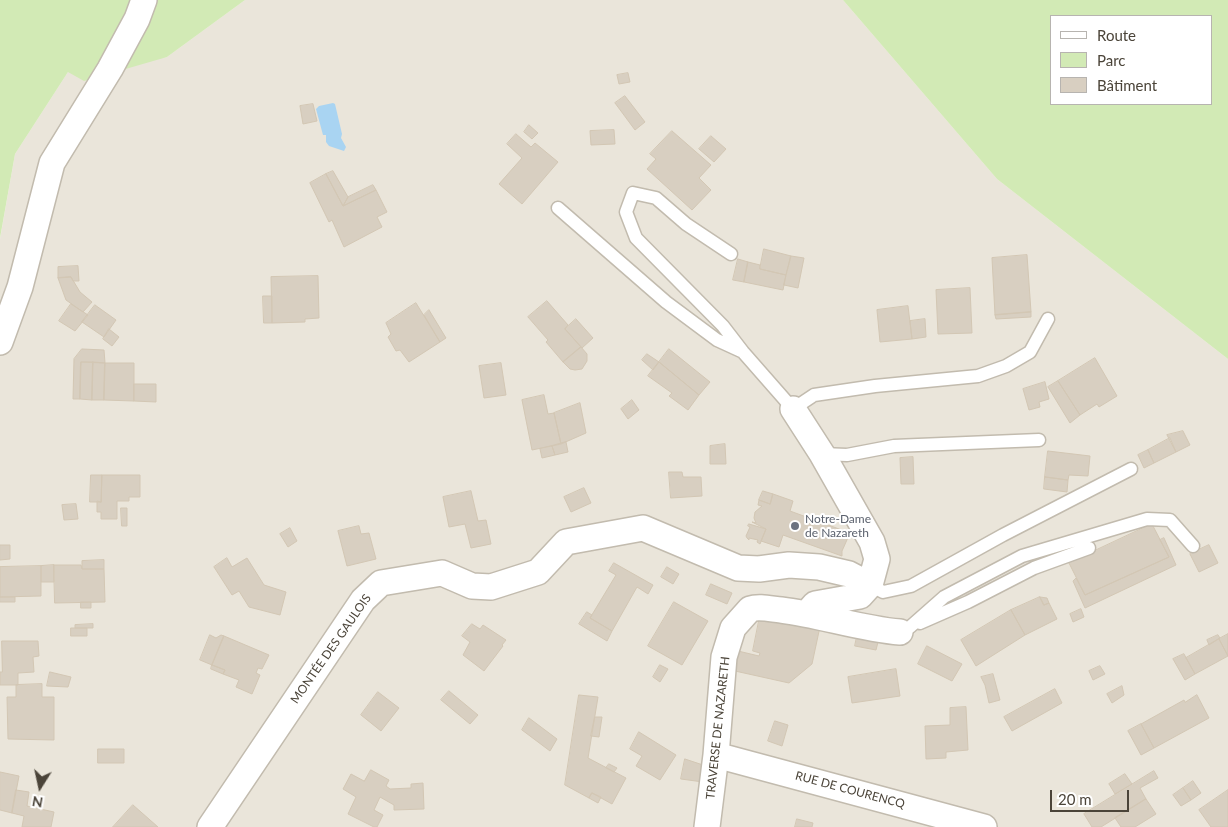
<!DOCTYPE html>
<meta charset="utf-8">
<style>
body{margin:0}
#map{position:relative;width:1228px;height:827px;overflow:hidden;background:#f6f3ec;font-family:Lato,sans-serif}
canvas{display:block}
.legend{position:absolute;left:1050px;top:15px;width:162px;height:90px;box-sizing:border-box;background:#fff;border:1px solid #b7b4b0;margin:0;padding:6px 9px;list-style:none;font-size:15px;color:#4b4439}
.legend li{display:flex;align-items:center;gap:10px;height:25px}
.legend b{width:25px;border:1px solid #b7b4b0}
.north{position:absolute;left:15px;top:762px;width:50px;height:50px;-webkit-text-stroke:4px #fff;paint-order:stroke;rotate:190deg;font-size:14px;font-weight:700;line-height:20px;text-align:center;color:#4b4439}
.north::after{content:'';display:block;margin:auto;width:18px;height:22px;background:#4b4439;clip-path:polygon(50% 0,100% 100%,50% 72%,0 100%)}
.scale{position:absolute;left:1050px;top:790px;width:79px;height:22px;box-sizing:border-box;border:2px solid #4b4439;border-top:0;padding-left:6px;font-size:15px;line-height:18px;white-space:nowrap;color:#4b4439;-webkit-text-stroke:4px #fff;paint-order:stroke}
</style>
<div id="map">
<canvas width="1228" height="827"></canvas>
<ul class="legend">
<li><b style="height:6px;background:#fff"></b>Route</li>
<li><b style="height:14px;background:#d2eab5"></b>Parc</li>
<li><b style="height:14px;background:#d8cfc1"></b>Bâtiment</li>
</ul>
<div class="north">N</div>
<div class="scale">20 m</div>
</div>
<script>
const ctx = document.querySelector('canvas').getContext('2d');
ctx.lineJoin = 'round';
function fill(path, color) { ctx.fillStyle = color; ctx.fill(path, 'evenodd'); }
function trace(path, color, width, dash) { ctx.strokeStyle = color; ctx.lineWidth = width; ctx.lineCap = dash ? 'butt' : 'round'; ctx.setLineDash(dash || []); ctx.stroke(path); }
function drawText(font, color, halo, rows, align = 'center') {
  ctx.font = font + ' Lato,sans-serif'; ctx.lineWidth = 4; ctx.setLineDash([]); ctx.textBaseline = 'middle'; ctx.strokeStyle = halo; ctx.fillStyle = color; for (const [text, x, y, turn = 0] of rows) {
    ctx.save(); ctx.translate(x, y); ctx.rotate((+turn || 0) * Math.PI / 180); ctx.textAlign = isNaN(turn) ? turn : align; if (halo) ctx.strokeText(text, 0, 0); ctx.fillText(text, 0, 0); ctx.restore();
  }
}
fill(new Path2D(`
 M245,0H843L997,179L1228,359V827H0V239L15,154L68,72L167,57Z`), '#eae5da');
fill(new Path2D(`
 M0,0H245L167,57L84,81L68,72L15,154L0,238Z
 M843,0H1228V359L997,179ZM1212,16V104H1052V16Z`), '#d2eab5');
fill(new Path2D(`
 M333,103L335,104L342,134L341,138L346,147L344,151L329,146L326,142V135H323L316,109L319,106Z`), '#a9d4f2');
const building = new Path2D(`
 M628,73L630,82L619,84L617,75Z
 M625,96L645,122L635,130L615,103Z
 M313,104L317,121L303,124L300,106Z
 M529,125L538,133L532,139L524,132Z
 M614,130L615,144L591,145L590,131Z
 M672,131L711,165L699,178L711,190L692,210L647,169L656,159L650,154Z
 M516,134L531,147L535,143L558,162L522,204L499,184L522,158L507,144Z
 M711,136L726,149L714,162L699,149Z
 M333,171L348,197L343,206L326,174Z
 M326,174L343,206L376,190L387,212L377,217L382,227L344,247L332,220L329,222L310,183Z
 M373,185L376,190L343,206L348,197Z
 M764,249L791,256L786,275L760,269Z
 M1027,255L1031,312L995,315L992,258Z
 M791,256L804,258L798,288L784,285Z
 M738,259L748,262L744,282L733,280Z
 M748,262L760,265V269L786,275L783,290L744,282Z
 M78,266L79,281H73L71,277L58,278V267Z
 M318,276L319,318L305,319V322L272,323L271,277Z
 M71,277L80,292L92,302L83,312L66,300L58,278Z
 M970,288L972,333L938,334L936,290Z
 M263,296H272V323H264Z
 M547,301L568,325L565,329L581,347L563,362L546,342L548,340L528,317Z
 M416,303L440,342L409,362L400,350L396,351L388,337L391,334L386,323Z
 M71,304L88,315L75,331L59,321Z
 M95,305L116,320L104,337L82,322Z
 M908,306L912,339L880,342L877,310Z
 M429,310L446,338L440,342L424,315Z
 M1031,312V317L996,319L995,315Z
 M576,319L593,338L582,348L565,329Z
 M925,319L926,337L912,339L910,321Z
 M109,329L119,337L112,346L103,339Z
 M581,347L587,354V361L582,369L575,370L570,369L563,362Z
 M82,349L104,350L105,363L81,362L80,399H73L74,359Z
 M669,349L710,382L699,395L659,362Z
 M647,354L659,362L653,370L642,360Z
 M1095,358L1117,396L1099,407L1097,404L1080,415L1058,381Z
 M81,362H93L92,400L80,399Z
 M93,362L105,363L104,400H92Z
 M659,362L699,395L688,410L669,396L672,393L648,376Z
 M105,363H134V401L104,400Z
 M501,363L506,395L484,398L479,366Z
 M1058,381L1080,415L1070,423L1048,387Z
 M1045,382L1049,399L1039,402L1040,407L1029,410L1023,389Z
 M134,384H156V402L134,401Z
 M544,395L548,414L554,413L561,444L532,450L522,400Z
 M632,400L639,410L628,419L621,409Z
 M580,403L586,433L561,444L554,413Z
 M1183,431L1190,445L1176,452L1167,435Z
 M1170,438L1176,452L1154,463L1148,450Z
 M566,442L568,452L555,455L552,446Z
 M725,444L726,464H710V446Z
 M552,446L555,455L542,458L540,449Z
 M1148,450L1154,463L1144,468L1138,455Z
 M1048,451L1090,456L1088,476L1069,475L1068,480L1045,477Z
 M913,457L914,484H901L900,458Z
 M669,472H682L683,477H701L702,496L671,498Z
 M91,475H102L101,502H90Z
 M102,475H140V497H129V501H117V519H101V512H97V501L101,502Z
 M1045,477L1068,480L1067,492L1044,489Z
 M584,488L591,503L571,512L564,497Z
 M471,491L478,521L486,520L491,544L471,548L465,524L449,527L443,497Z
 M763,491L773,494L770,504L759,500Z
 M773,494L793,501L790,511L850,533L842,551V556L783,535L779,547L761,541L766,529L752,522L756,523L754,518L755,512L762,506L758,505L759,500L770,504Z
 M76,504L78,519L64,520L62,505Z
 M121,508H127V526H122Z
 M749,524L766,529L760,544L757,542L758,540L749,538V540L747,538L746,536L750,527L748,526Z
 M1152,524L1169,557L1085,595L1069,563Z
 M359,526L361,534L369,533L376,559L347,566L338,531Z
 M290,528L297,541L288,547L280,534Z
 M1164,538L1176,565L1085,608L1073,581L1076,578L1085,595L1169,557L1160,540Z
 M0,545H10V559L0,560Z
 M1209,545L1218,563L1199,572L1190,554Z
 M227,558L232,567L247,558L264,585L286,592L280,615L249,607L239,591L232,595L214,567Z
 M104,560V569H82V561Z
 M614,563L653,585L648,594L637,587L612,631L590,618L616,575L609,571Z
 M54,565V582H41V566Z
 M54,565H81L82,569H104L105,602L55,603Z
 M41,566V596L0,597V567Z
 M667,567L679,574L673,584L661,577Z
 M711,584L732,593L727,604L706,595Z
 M0,597H15V602H0Z
 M1040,597L1044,605L1049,603L1057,619L1025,635L1011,610Z
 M1040,597L1047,598L1049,603L1044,605Z
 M81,602H91V608H81Z
 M674,602L708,621L682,665L648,646Z
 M1081,609L1084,617L1073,622L1070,614Z
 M1011,610L1025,635L976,666L961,640Z
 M587,612L592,615L590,618L612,631L607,641L579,624Z
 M760,616L821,622L812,664L789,683L735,671L738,651L759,656L760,653L753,651Z
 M93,624V628H75V625Z
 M472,624L480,629L483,625L506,640L502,645L503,646L484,671L463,655L470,642L462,636Z
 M71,628H87V636H71Z
 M858,632L879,638L876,650L855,646Z
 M1228,634V656L1219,639Z
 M210,635L216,638L221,635L224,636L212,665L200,660Z
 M1218,635L1220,638L1209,645L1207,640Z
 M224,636L269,655L262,669L258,668L256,673L260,675L252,694L236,687L239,680L223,674L225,670L212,665Z
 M1219,639L1228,656L1195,674L1186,658Z
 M2,641H38L39,656L33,657L34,672L18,673V685H0V672H2Z
 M927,646L962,664L952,681L918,664Z
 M1184,654L1195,674L1185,680L1173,659Z
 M212,665L225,670L223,674L211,669Z
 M660,665L668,669L660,682L653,677Z
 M1100,666L1105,674L1093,680L1089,671Z
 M896,669L900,696L852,703L848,677Z
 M50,672L71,677L68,687L47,686Z
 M993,674L1000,700L989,703L985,685L981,677Z
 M42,684V697H54V740L8,739L7,697H16V685Z
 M1122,686L1124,695L1112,703L1107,694Z
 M1055,689L1062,703L1012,731L1004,717Z
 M449,691L478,715L470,724L441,700Z
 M378,692L399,708L381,731L361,715Z
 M579,695L598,697L588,758L626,778L612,804L592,793L589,798L565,785Z
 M1197,695L1209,718L1154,748L1141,724L1184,700L1185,702Z
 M966,707L968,750L946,752V758L926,759L925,726L950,725V708Z
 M595,717H602L599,737L591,736Z
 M529,718L557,739L550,751L522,730Z
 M775,721L788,725L782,746L768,741Z
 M1141,724L1154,748L1141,755L1128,731Z
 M639,732L676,755L660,780L636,766L642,756L630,749Z
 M98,749H124V763H98Z
 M685,759L703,765V782L681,779Z
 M609,764L617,768L614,772L606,768Z
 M371,770L389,780L386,786L390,789L411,788V784L423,783L424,809L394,810V805L380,797L374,810L383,815L377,827H374L348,814L356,797L343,789L351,774L364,781Z
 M1154,771L1158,778L1140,788L1146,799L1101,827H1092L1084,814Z
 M0,772L19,776L12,813L0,810Z
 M1125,774L1132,784L1115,794L1109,784Z
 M1193,781L1201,793L1191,800L1183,788Z
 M1183,788L1191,800L1181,806L1173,795Z
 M16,790L29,792L27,806L54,812L51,827H22L24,816L12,813Z
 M1228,790V827H1211L1199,810Z
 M592,793L601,797L598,803L589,798Z
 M1146,799L1156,814L1135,827H1121L1115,818Z
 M133,805L158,827H113Z
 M797,819L813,823L812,827H795Z`);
fill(building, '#d8cfc1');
trace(building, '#d3c7b4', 1);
const service = new Path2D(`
 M558,208L666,302L717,340L741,351
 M731,254L686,224L656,198L633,193L626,212L636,238L723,326L743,352L793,409L814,395L875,386L978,376L1006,366L1030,352L1048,319
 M822,454L847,455L894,446L1039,440
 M870,585L883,592L911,586L1003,535L1131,469
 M920,623L968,602L1034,568L1089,548
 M910,627L944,597L1022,556L1147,519L1170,520L1193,546`);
const minor = new Path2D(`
 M0,342L20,287L52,163L110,69L137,19L144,0
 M793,409L822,454L872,542L877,559L870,585L860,596L815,604L807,613
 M716,755L984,827
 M210,827L363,600L381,583L442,573L472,586L491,587L538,572L566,542L643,528L738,568L759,569L789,565L819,567L849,574L870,585
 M707,827L716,755L724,657L733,628L750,609C759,606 771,609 781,610C821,615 861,629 900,632`);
trace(service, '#c2bbae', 15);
trace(minor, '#c2bbae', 28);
trace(service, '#fff', 12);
trace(minor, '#fff', 25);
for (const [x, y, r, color] of [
 [795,526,5,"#6b7280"]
]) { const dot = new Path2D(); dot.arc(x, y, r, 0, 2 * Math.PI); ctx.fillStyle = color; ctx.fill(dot); trace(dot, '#fff', 2); }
drawText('12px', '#5b616d', '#fff', [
 ["Notre-Dame",805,519],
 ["de Nazareth",805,533]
], 'left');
drawText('12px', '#4b4439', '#fff', [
 ["MONTÉE DES GAULOIS",331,649,-55],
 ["TRAVERSE DE NAZARETH",718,728,-84],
 ["RUE DE COURENCQ",850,790,15]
]);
</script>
